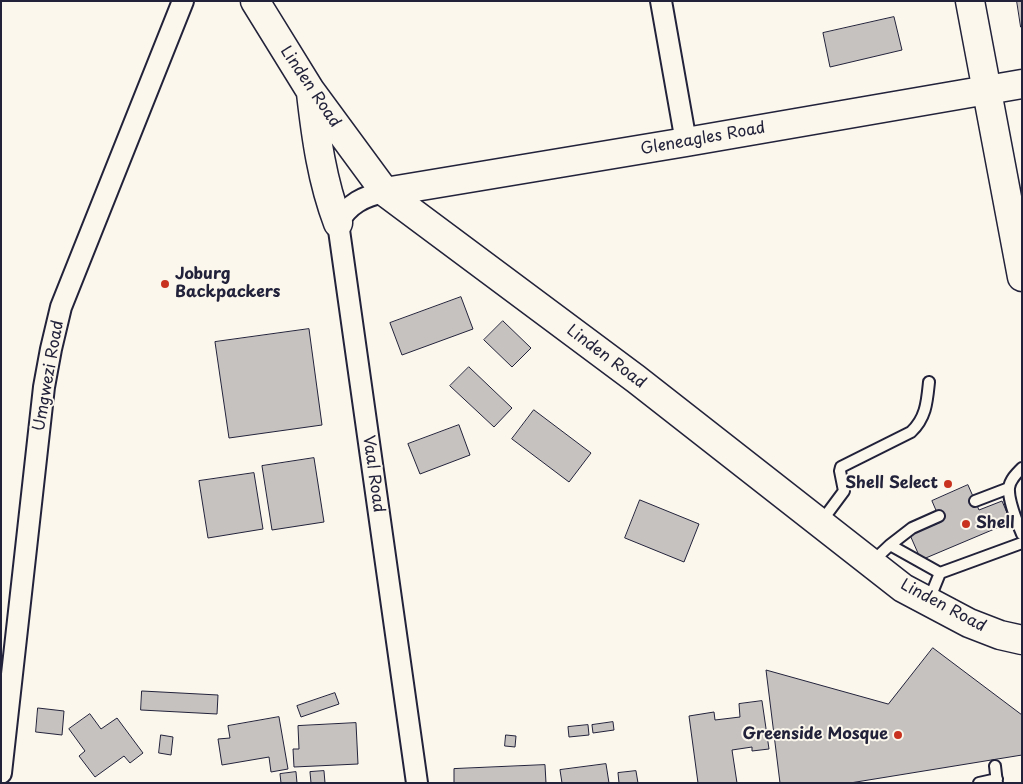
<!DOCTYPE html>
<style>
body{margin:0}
#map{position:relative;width:1023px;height:784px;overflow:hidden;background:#fbf7ec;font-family:"Playpen Sans",sans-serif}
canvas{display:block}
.frame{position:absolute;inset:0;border:2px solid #22223b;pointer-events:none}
</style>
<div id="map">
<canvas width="1023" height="784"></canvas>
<div class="frame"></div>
</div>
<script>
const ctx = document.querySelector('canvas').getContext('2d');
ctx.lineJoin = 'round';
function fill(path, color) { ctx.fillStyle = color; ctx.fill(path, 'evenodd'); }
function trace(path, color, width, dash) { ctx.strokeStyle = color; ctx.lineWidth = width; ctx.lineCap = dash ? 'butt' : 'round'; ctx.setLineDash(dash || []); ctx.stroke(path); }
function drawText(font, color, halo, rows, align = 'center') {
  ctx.font = font + ' "Playpen Sans",sans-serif'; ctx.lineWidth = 4; ctx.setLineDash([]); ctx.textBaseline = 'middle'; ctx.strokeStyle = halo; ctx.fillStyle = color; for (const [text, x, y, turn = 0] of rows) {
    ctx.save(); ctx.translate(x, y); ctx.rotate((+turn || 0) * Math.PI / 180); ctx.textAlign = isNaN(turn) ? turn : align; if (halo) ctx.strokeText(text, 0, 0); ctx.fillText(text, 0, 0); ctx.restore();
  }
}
const building = new Path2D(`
 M1017,1H1022V27H1021Z
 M894,17L902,50L830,67L823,33Z
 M461,297L473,329L402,355L390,323Z
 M503,321L531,348L512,367L484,340Z
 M309,329L322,425L229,438L215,342Z
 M469,367L512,408L494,427L450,386Z
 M534,410L591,453L569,482L512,439Z
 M459,425L470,455L420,474L408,444Z
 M314,458L324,522L272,530L262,466Z
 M254,473L263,529L208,538L199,481Z
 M968,485L979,510L1002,501L1011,522L921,560L910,535L941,522L932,501Z
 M640,500L699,524L684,562L625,538Z
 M933,648L1022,715V755L850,783H780L766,670L888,704Z
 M142,691L218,695L217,714L141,710Z
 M335,693L339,704L301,717L297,706Z
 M762,701L769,749L752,751V747L732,750L737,783H698L689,716L714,712L715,720L740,717L739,704Z
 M38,708L64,711L62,735L36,732Z
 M90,714L101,729L117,718L143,753L130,763L124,756L95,777L79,756L85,751L69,729Z
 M279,717L288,769L271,772L269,757L222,765L218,739L230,738L228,726Z
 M613,722L614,730L593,733L592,725Z
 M356,723L358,764L294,767L293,749H299L298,726Z
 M588,725L589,735L569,737L568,727Z
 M161,735L173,737L171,755L159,753Z
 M506,735L516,736L515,747L505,746Z
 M606,764L609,783H562L560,770Z
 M545,765L546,783H454V769Z
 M324,771L325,783H311L310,772Z
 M636,771L638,783H619L618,773Z
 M296,772L297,783H281L280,774Z`);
fill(building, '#c6c2c0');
trace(building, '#22223b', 1);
const lane = new Path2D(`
 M1022,468C1016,474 1010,480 1009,488C1008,501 1017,522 1022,534
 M975,501L1009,488
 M821,522L844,491L840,471L841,467L911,432C926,418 927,402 929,382
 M890,545L912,528L939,516
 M872,562L890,545L940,573L1022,543
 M929,600L940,573
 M995,766L997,783
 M979,783L997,779`);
const street = new Path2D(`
 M661,1L686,142
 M385,192C364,196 348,204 338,223L417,783
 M1,773L44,387L51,349L61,307L183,1`);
const secondary = new Path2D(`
 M255,1L310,90L385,192L636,379L903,588L969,623L1000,635L1022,640
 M970,1L1022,277
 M311,93C316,137 322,181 338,223
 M385,192L686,142L1022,84`);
trace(lane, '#22223b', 14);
trace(street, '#22223b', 24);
trace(secondary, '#22223b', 31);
trace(lane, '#fbf7ec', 10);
trace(street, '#fbf7ec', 20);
trace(secondary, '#fbf7ec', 28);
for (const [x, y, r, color] of [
 [165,284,5,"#c8321e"],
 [948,484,5,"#c8321e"],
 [966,524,5,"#c8321e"],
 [898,735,5,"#c8321e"]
]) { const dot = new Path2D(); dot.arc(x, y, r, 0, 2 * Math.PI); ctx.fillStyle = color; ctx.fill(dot); trace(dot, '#fbf7ec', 2); }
drawText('16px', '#22223b', '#fbf7ec', [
 ["Linden Road",310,87,56],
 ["Gleneagles Road",703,139,-10],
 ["Linden Road",606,357,37],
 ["Umgwezi Road",49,376,-80],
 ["Vaal Road",373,474,82],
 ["Linden Road",943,606,28]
]);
drawText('bold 16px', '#22223b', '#fbf7ec', [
 ["Joburg",175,275],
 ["Backpackers",175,293],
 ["Shell Select",938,484,"right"],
 ["Shell",976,524],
 ["Greenside Mosque",888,735,"right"]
], 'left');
</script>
